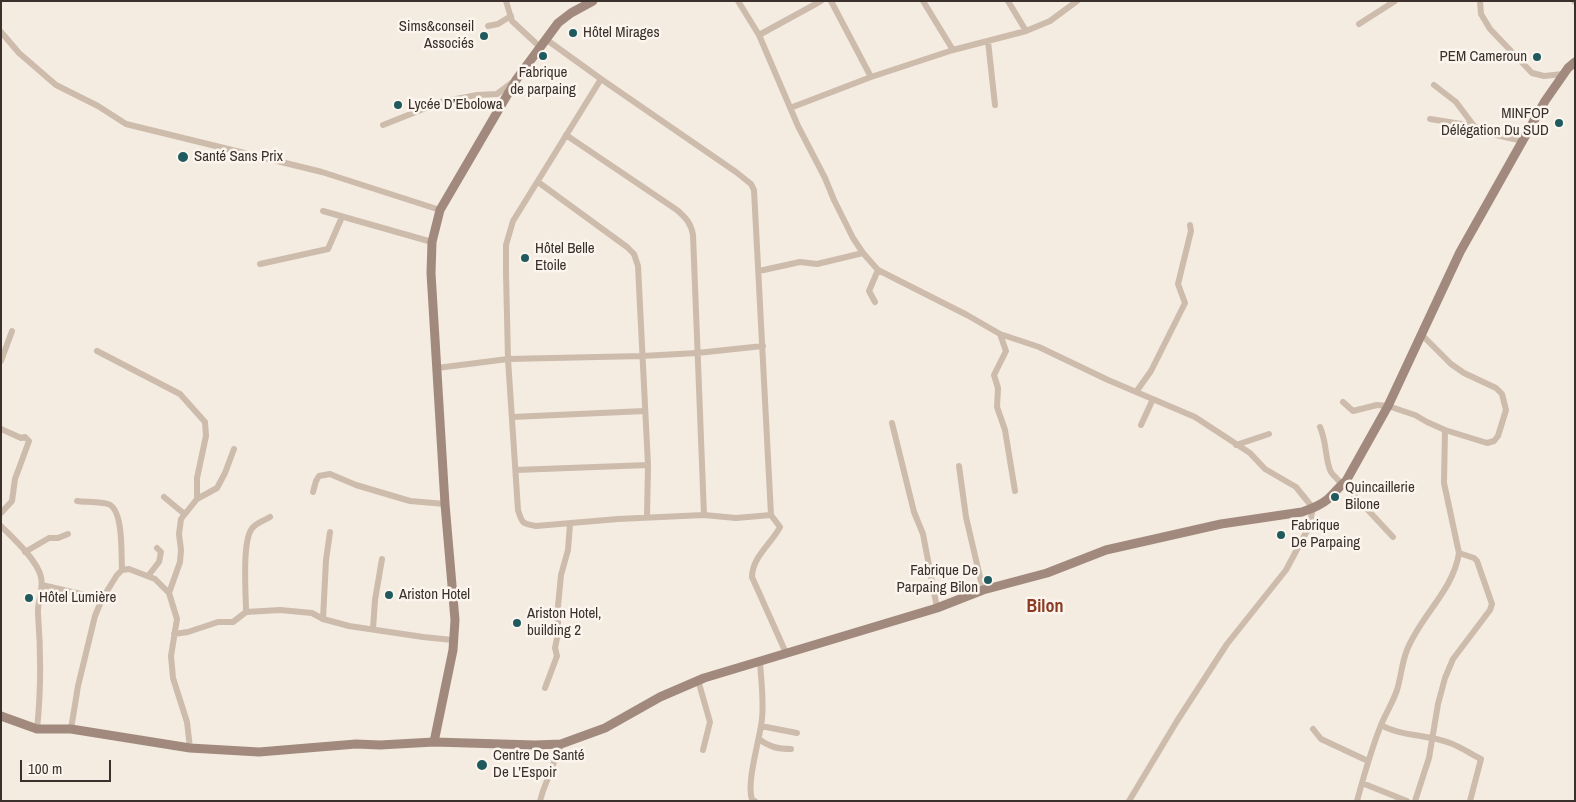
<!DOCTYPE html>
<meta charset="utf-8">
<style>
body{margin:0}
#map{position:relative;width:1576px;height:802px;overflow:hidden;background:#f4ebe1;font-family:"Archivo Narrow",sans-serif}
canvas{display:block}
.frame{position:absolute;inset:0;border:2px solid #3b302b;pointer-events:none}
.scale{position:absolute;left:20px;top:760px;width:91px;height:22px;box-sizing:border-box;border:2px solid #3b302b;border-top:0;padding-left:6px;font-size:15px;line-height:18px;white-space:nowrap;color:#3b302b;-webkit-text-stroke:4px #fbf5ee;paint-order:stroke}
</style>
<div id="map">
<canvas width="1576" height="802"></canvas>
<div class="frame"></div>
<div class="scale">100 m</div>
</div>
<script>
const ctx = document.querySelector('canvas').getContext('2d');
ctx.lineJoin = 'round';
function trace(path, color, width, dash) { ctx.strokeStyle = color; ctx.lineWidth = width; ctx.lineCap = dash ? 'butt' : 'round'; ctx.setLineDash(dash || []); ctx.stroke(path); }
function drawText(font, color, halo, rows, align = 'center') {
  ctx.font = font + ' "Archivo Narrow",sans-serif'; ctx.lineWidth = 5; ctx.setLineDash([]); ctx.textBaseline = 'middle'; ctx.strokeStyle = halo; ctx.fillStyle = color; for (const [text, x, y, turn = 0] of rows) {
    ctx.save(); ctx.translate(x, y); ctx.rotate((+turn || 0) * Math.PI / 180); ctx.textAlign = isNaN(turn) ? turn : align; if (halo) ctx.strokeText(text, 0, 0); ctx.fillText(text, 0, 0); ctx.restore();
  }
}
trace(new Path2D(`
 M506,1L512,21L540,47
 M738,1L759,35L798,126L825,178L834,200L853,238L863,253L878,270L967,315L1000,334L1039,347L1108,380L1195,417L1250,453L1265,469L1296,487L1313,508L1309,527L1286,570L1227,644L1177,721L1129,801
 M831,1L871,77
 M923,1L953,50
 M1008,1L1026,31
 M1480,1L1481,14L1490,29L1532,73L1544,76L1563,74
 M1574,1L1575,2
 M1359,24L1395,1
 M488,26L498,24L511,16
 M1,32L19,53L56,85L98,106L126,124L322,172L440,210
 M759,35L821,1
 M547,40L601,79L736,172L751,184L754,190L771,515L780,527C772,543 752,557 752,577L786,653
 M988,41L995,105
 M601,79L513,221L506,245V273L508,359L518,510C522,523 522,524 536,526L618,519L704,515L736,518L771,515
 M1434,85L1456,102L1474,126L1496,135L1523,141
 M790,108L871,77L953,50L1026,31L1050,21L1077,1
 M1430,119L1474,126
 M383,125L441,102L477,95L497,94L513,82
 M566,135L677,210C686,218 691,223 693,235L704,515
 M538,182L627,247L634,254L638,266L648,465L647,517
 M323,211L432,242
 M260,264L328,249L342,217
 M759,271L800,262L817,264L863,253
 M875,302L869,291L878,270
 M1000,334L1006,351L994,375L998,388L997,407L1005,430L1015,491
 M97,351L180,394L205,422L206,436L197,478V499
 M1,361L12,331
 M437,368L508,359L642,356L697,353L763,346
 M1136,392L1151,371L1185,303L1178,284L1191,231L1190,225
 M1343,402L1353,411L1377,405L1388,406L1415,415L1427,422L1445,430L1487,443L1494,441L1498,436L1506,410L1502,394L1496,388L1464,373L1451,364L1421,334
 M512,417L645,411
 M892,423L914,512L923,534L937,608
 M1141,425L1153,399
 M1320,427C1327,442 1325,461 1331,472C1334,477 1339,479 1341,485
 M1,429L21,438L25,437L29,441L15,479L12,501L1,513
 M1236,445L1269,434
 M959,466L966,517L983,590
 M516,470L648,465
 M1346,481L1353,494L1393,537
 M313,492L316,481L319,476L330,474L356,485L410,501L445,504
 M164,497L182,512L185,513
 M77,501C84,502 102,502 108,504C124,509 121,556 122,570
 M1,526C14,539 37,560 41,577C44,589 37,602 38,614C41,652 41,691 37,729
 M25,552L49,538H58L68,534
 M148,576L159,562L161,552L157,548
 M42,585L102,599
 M169,593L180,562L181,550L179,534L181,519L197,499L217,488L225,473L234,449
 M246,612C246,594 242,545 251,530C254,523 264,521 270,517
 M323,619L326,560L330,532
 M373,629L375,600L382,559
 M174,634L188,632L218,622H233L246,612L280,610L312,613L323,619L349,626L423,637L453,640
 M698,680L710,722L703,750
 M545,688L557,656L555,648L558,633V606L561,575L568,550L570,524
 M1381,725C1402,737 1427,734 1450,743C1461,747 1471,754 1481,759L1470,801
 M761,726L797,733
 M71,729L78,686L95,616L102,599L117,575L122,570L129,569L155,579L169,593L177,619L171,656L173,678L187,722L190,748
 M1313,729L1321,739L1368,761
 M759,739C769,747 778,749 791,749
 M1362,783L1407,801
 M540,801L543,791L561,744
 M755,801L752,800C746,782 760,739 762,719C764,700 761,680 760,661
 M1357,801C1364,775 1371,750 1381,725C1386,713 1393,702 1397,690C1401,677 1402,662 1407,650C1421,615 1453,591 1459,553L1444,483L1445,430
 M1415,801L1429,758L1438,704L1445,678L1453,659L1490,610L1492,604L1477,561L1474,558L1459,553`), '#cdbbac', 6);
trace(new Path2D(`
 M1,716L37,729H71L190,748L259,752L356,744L380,745L434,742L535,745L561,744L605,728L660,697L704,678L937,608L983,590L1047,573L1106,550L1221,524L1302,512C1311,509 1321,505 1328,499C1334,493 1339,487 1346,481L1388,406L1460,252L1545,101L1568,68L1575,62
 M434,742L453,650L455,620L445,504L431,273L432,242L440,210L516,80L558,23L571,13L593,1`), '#a18a7d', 9);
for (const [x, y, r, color] of [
 [573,33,5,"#1f5a5e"],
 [484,36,5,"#1f5a5e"],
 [543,56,5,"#1f5a5e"],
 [1537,57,5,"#1f5a5e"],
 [398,105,5,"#1f5a5e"],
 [1559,123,5,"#1f5a5e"],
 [183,157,6,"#1f5a5e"],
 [525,258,5,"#1f5a5e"],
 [1335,497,5,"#1f5a5e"],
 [1281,535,5,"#1f5a5e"],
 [988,580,5,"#1f5a5e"],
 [389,595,5,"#1f5a5e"],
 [29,598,5,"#1f5a5e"],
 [517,623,5,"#1f5a5e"],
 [482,765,6,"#1f5a5e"]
]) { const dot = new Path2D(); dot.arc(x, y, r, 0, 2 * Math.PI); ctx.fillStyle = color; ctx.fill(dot); trace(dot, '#fbf5ee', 2); }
drawText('15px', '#3b302b', '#fbf5ee', [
 ["Sims&conseil",474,27,"right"],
 ["Associés",474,44,"right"],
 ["Hôtel Mirages",583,33],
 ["PEM Cameroun",1527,57,"right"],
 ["Fabrique",543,73,"center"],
 ["de parpaing",543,90,"center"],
 ["Lycée D’Ebolowa",408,105],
 ["MINFOP",1549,114,"right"],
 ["Délégation Du SUD",1549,131,"right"],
 ["Santé Sans Prix",194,157],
 ["Hôtel Belle",535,249],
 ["Etoile",535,266],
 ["Quincaillerie",1345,488],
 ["Bilone",1345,505],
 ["Fabrique",1291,526],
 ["De Parpaing",1291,543],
 ["Fabrique De",978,571,"right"],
 ["Parpaing Bilon",978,588,"right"],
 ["Ariston Hotel",399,595],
 ["Hôtel Lumière",39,598],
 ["Ariston Hotel,",527,614],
 ["building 2",527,631],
 ["Centre De Santé",493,756],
 ["De L’Espoir",493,773]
], 'left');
drawText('bold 18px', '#8c3b22', '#fbf5ee', [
 ["Bilon",1045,607]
]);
</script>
